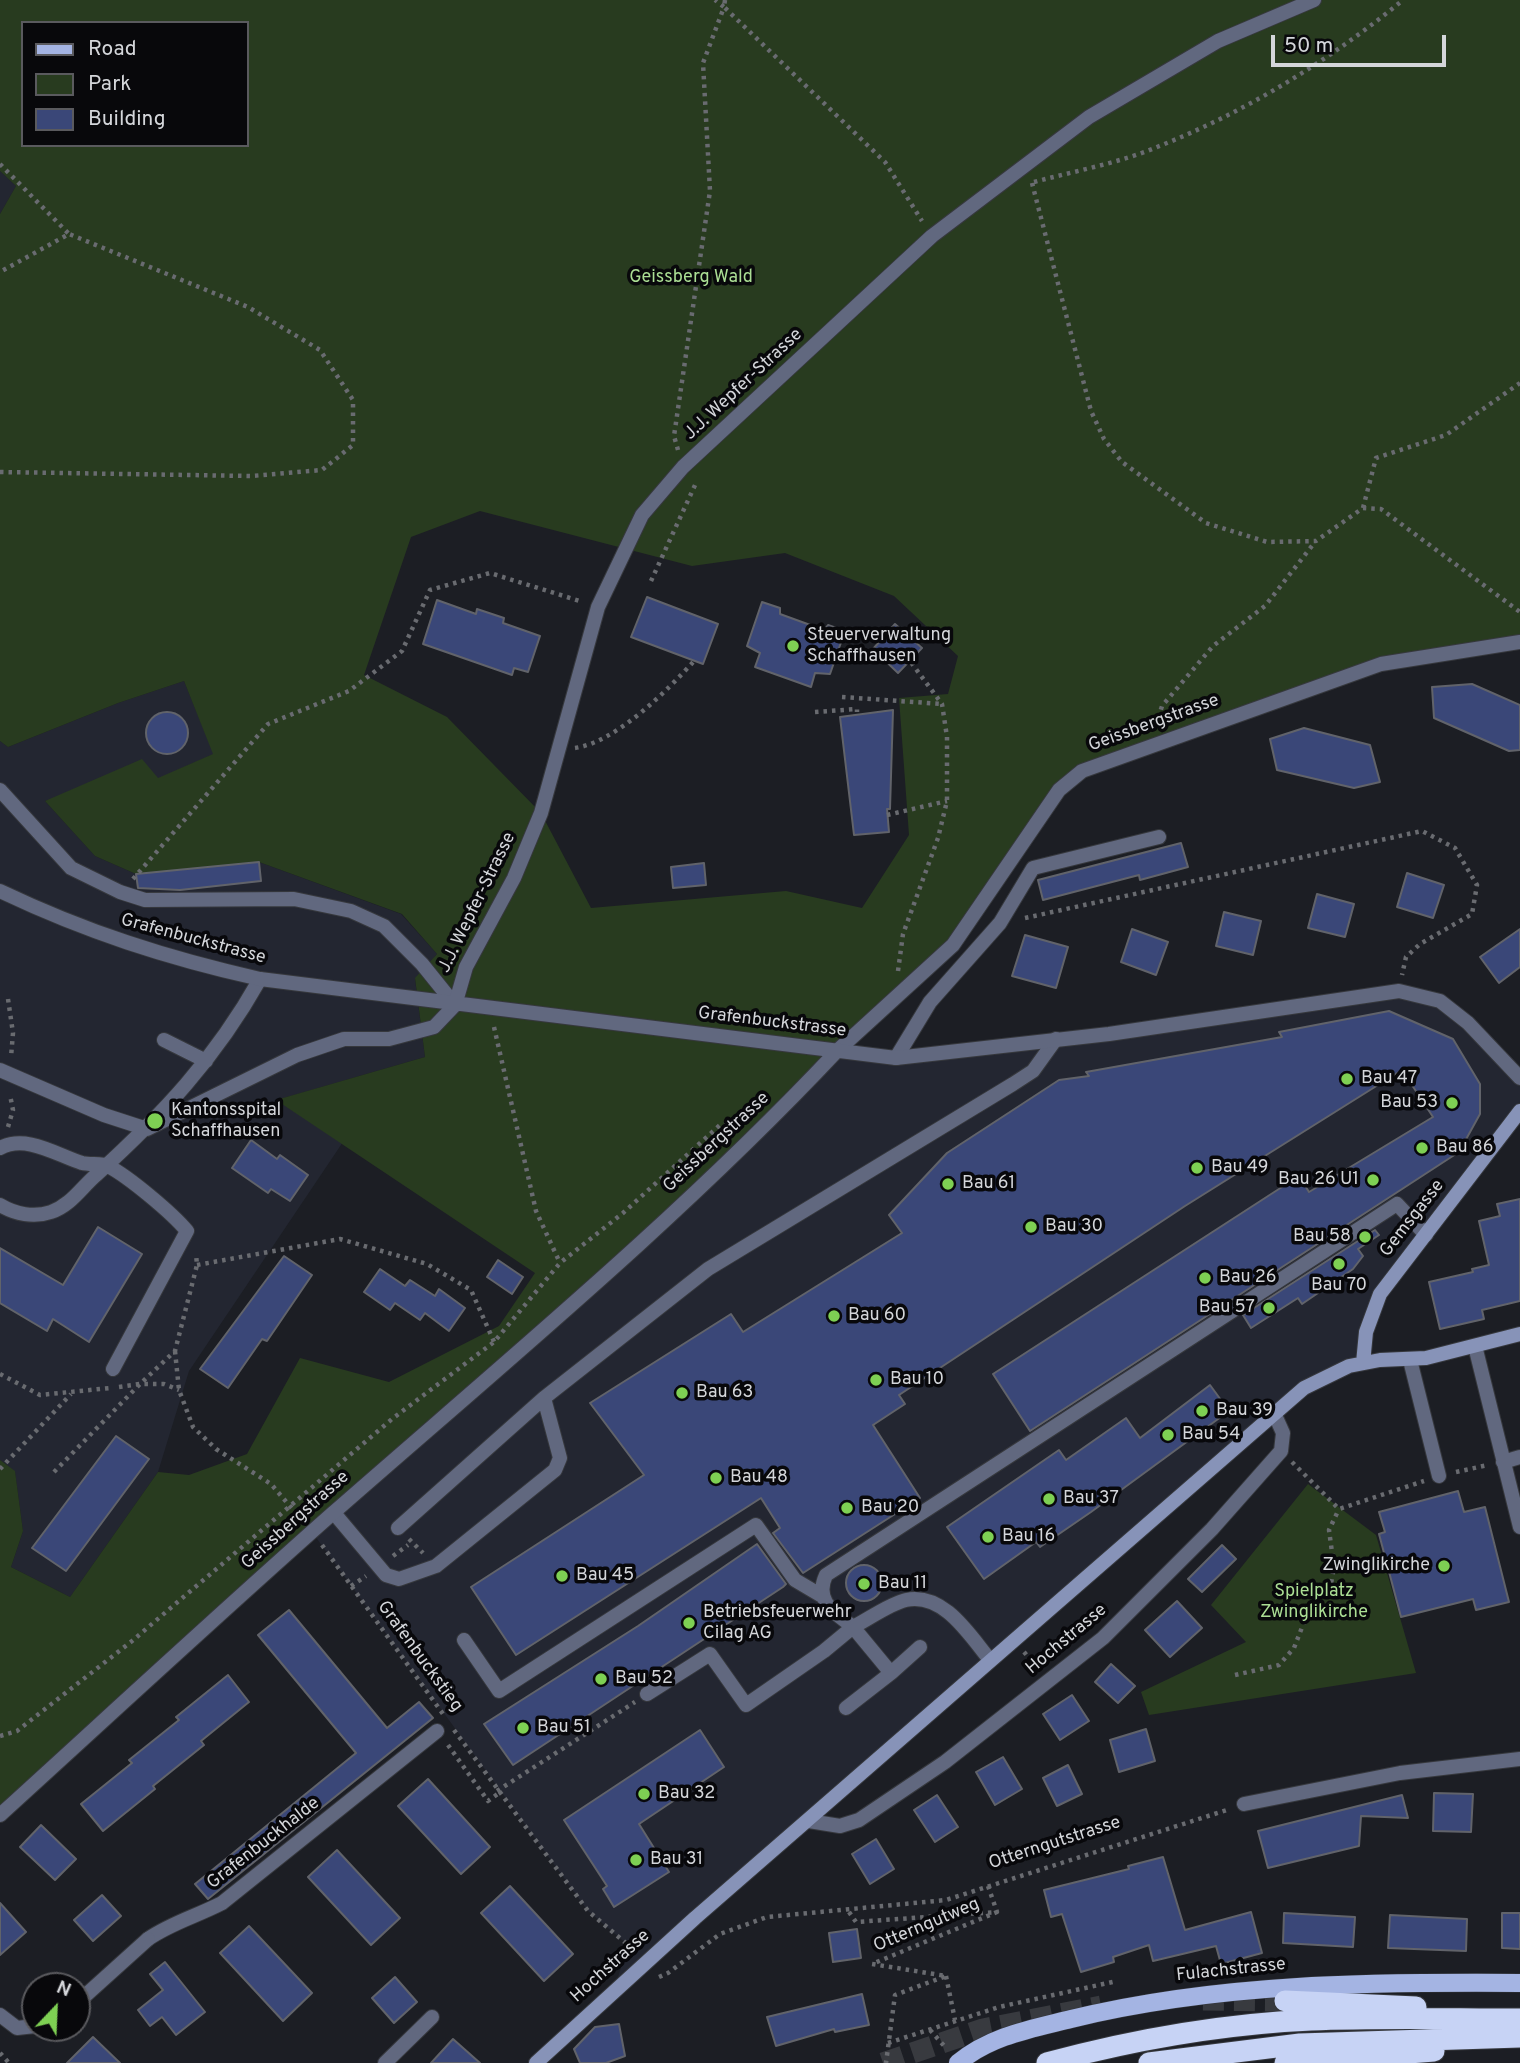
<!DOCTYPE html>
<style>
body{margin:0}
#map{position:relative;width:1520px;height:2063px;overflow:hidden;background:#1c1e24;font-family:Overpass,sans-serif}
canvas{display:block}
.legend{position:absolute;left:21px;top:21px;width:228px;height:126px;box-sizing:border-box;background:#08080b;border:2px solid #5a5a5e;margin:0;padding:9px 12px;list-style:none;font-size:21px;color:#d4d6da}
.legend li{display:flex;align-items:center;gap:14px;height:35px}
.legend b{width:35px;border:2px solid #5a5a5e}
.north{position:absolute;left:21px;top:1972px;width:70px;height:70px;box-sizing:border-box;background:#08080b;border:2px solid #5a5a5e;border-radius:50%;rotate:23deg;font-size:19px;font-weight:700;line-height:28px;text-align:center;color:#d4d6da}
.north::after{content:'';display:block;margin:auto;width:24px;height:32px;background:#7ed053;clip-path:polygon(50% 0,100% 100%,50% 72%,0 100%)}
.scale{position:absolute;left:1271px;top:35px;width:175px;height:32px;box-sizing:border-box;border:4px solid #d4d6da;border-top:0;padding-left:9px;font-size:21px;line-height:24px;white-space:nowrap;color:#d4d6da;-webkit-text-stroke:5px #08080b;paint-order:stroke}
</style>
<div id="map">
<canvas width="1520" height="2063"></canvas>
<ul class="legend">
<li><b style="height:9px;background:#a4b4e3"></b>Road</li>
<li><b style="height:19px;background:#283b1f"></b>Park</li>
<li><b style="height:19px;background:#3a4778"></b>Building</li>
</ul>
<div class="north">N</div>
<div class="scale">50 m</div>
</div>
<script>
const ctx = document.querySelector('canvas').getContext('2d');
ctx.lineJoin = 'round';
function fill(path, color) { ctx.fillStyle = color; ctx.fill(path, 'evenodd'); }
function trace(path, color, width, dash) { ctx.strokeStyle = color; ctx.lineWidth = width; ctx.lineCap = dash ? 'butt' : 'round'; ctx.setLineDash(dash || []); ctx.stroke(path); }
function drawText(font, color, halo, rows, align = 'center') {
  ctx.font = font + ' Overpass,sans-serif'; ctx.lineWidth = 7; ctx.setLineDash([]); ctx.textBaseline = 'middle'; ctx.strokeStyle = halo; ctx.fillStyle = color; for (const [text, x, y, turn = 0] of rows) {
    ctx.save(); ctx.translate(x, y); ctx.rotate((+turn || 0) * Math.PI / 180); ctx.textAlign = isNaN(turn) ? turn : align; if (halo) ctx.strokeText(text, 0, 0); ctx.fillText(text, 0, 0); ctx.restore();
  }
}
fill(new Path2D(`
 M0,171L16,186L0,214Z
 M184,681L214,754L158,779L45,801L95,856L136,874L259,862L401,914L437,954L415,979L425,1057L277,1100L343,1142L189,1371L158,1472L70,1597L11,1567L23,1531L15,1472L0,1460V741L8,747L118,703Z
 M1399,991L1440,1001L1520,1078V1111L1380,1294L1363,1363L1326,1375L614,1990L628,1945L588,1911L312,1532L837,1051L896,1058Z`), '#232631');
fill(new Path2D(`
 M0,0H1520V642L1381,664L1082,771L953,945L777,1114L0,1815V1460L15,1471L23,1531L11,1567L70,1597L158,1472L189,1475L247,1454L300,1358L389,1382L499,1326L535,1273L276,1100L425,1057L415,978L437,954L402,914L259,862L136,874L95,856L45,801L142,759L158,778L213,754L184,681L118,703L8,747L0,741V214L16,186L0,171ZM23,23H247V145H23ZM480,511L692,566L785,553L894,596L958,656L948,694L899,698L909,835L862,908L786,891L591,908L541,813L447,717L364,675L411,537Z
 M1308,1484L1376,1535L1416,1673L1149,1715L1141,1692L1246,1642L1211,1605Z`), '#283b1f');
const building = new Path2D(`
 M647,597L718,624L703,664L631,637Z
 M437,600L476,614L477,609L504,618L503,623L540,636L528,672L514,668L512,675L423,644Z
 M762,602L780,608V614L824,630L828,625L845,631L830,674L815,673L811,687L755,667L760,653L747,646Z
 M895,624L922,648L898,673L873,649Z
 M1472,684L1520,705V750L1509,751L1434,718L1432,687Z
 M893,710L890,809H887L889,832L854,835L840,717Z
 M146 733a21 21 0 1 1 42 0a21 21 0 1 1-42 0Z
 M1304,728L1370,745L1380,782L1354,788L1277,770L1270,739Z
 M1181,843L1188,867L1140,880L1139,875L1043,900L1038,880Z
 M259,862L261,881L180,890L138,888L136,874Z
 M704,863L706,885L673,888L671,867Z
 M1407,873L1444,885L1433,918L1397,907Z
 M1317,894L1354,904L1345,937L1308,928Z
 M1224,912L1261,921L1253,955L1216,946Z
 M1132,929L1168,942L1156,975L1121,962Z
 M1520,929V967L1499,983L1480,957Z
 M1025,935L1068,947L1056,988L1012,976Z
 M1389,1011L1453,1039L1480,1084V1114L1459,1152L1030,1431L993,1374L1299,1176L1309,1192L1433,1117L1402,1070L1185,1206L899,1395L905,1404L873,1425L920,1498L803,1573L773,1533L780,1528L761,1498L516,1655L471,1587L644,1475L590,1403L731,1314L743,1332L902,1233L889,1215L947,1153L1059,1080L1089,1076L1086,1072L1282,1037L1279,1032Z
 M251,1140L277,1159L280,1155L308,1175L290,1201L271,1189L268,1193L232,1168Z
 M1520,1199V1301L1482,1310L1484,1319L1440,1329L1429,1282L1473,1272L1472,1269L1489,1265L1479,1221L1500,1216L1497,1204Z
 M98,1227L142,1254L89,1342L53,1319L47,1331L0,1303V1248L63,1285Z
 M1375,1230L1379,1235L1358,1249L1363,1256L1353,1269L1302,1304L1298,1298L1251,1328L1243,1315Z
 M284,1256L312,1275L267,1341L262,1339L228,1388L200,1369Z
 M498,1260L523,1277L512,1294L487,1277Z
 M380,1269L405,1286L410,1280L435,1296L439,1289L465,1308L449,1331L425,1313L420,1320L395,1303L390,1310L364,1292Z
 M1210,1385L1229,1411L1091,1512L1040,1547L1036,1542L984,1579L947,1527L1059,1450L1066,1460L1126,1418L1140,1438Z
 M116,1436L149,1459L66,1571L32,1548Z
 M1458,1491L1464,1512L1485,1507L1509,1602L1476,1610L1473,1599L1401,1617L1379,1534L1385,1532L1379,1512Z
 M757,1544L786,1584L783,1587L513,1765L484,1724L638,1626Z
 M1222,1545L1236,1559L1202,1592L1188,1579Z
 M846 1583a18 18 0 1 1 36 0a18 18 0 1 1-36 0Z
 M1177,1601L1202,1628L1170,1657L1145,1630Z
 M289,1610L387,1728L419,1702L433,1718L208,1899L195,1884L356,1753L258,1635Z
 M1111,1664L1135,1686L1118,1703L1095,1682Z
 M228,1675L249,1702L201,1741L204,1745L153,1786L155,1789L103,1831L81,1804L132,1763L129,1760L179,1720L176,1717Z
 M1072,1695L1089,1721L1060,1740L1043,1714Z
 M1146,1729L1155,1761L1119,1772L1110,1740Z
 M700,1730L724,1767L639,1824L669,1872L614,1907L603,1889L607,1886L564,1820Z
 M1003,1757L1022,1789L995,1805L976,1772Z
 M1068,1765L1082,1794L1057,1806L1043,1778Z
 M428,1779L490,1847L461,1874L398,1806Z
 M1434,1793L1473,1794L1471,1832L1433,1831Z
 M937,1795L958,1827L935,1842L914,1810Z
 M1402,1795L1408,1818L1361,1816L1359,1846L1268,1868L1258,1831Z
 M41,1825L76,1859L55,1880L20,1847Z
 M876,1839L894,1869L870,1884L852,1854Z
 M337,1850L400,1918L371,1945L308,1877Z
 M1163,1857L1185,1930L1251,1912L1262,1953L1221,1964L1216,1946L1153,1961L1149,1945L1113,1957L1114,1962L1081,1972L1062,1914L1051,1917L1044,1890L1129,1869L1128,1866Z
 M510,1886L573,1954L544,1981L481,1913Z
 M102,1895L121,1916L93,1941L74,1920Z
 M0,1903L26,1932L0,1955Z
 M1284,1913L1355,1917L1353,1947L1283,1943Z
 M1502,1913H1520V1949L1502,1948Z
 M1390,1915L1467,1919L1466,1951L1388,1948Z
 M249,1926L312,1993L283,2021L220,1953Z
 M857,1929L861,1958L833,1962L829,1933Z
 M165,1962L205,2012L176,2035L162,2017L150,2026L138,2010L163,1990L150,1974Z
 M395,1977L417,2002L394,2023L372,1998Z
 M862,1994L869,2025L835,2032L834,2029L776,2046L767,2017Z
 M619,2024L625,2056L606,2063H580L574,2049L595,2027Z
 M93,2037L120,2063H67Z
 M453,2039L480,2063H431Z`);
fill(building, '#3a4778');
trace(building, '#61636a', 2);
trace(new Path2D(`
 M1203,2000L1285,2001
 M883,2063L983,2029L1101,2006`), '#383a3f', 21, [21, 10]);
const lane = new Path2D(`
 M0,790L71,868L120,892L145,900L294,899L351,911L384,926L422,964L455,1005L434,1027L389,1039H344L297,1055L147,1129L104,1115L0,1070
 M164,1040L206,1061
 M837,1051L953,945L1059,790L1082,771L1381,664L1520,642
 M896,1058L930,1002L1000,923L1033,868L1159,837
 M0,1148C26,1134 57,1155 82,1163C90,1165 101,1163 108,1166C129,1177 172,1213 187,1231L113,1369
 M0,1205C15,1214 34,1218 51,1212C71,1205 81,1188 96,1175C163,1114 215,1059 260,979
 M1410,1360L1439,1476
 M334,1513L386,1575L399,1579L436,1566L555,1470L560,1458L544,1398
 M398,1528L544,1398L708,1269L1013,1084L1033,1071L1056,1039
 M464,1640L499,1691L756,1525L795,1580L822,1596
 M990,1660C970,1636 944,1592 906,1600C889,1604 869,1619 853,1627C834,1612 814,1601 826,1575L1397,1204L1426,1235
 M891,1673L920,1647
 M647,1694L710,1654L746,1705L824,1651L853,1627L891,1673L846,1708
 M148,1939C171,1923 197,1916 222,1903L437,1731`);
const street = new Path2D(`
 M0,891C86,932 167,958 260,979L896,1058L1109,1034L1399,991L1440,1001L1468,1023L1520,1078
 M455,1005L466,967L514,878L541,813L598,607L642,515L683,467L932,236L1089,117L1218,41L1314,0
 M1475,1346L1520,1527
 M1503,1462L1520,1457
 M1244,1804L1400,1773L1520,1759
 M0,1815C111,1714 221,1612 333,1513C504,1363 681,1217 837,1051
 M809,1821L840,1826L859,1820L945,1762L1103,1638L1212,1529L1281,1451L1283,1433L1274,1413
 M77,2003L148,1939
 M0,2015L17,2028L35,2026
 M385,2063L432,2017`);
const secondary = new Path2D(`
 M1363,1363L1366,1332L1380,1294L1520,1111
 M536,2063L695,1918L1304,1388L1349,1366L1380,1360L1426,1358L1520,1334`);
const primary = new Path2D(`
 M958,2063C990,2036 1031,2029 1071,2019C1219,1983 1368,1982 1520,1983`);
const highway = new Path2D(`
 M1285,2001L1416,2007
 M1047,2063C1132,2040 1223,2024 1311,2020C1380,2017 1451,2019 1520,2019
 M1149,2063L1300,2044L1520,2037
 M1285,2063L1434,2051`);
trace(lane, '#36383d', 16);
trace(street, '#36383d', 16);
trace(secondary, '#36383d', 16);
trace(primary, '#36383d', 19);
trace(highway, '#36383d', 23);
trace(new Path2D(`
 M725,0L724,7L885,162L922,221
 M0,164L69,234L0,272
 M1034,182C1075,171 1119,163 1157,147C1246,112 1330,60 1403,0
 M1032,183L1091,411L1104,439L1122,462L1206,523L1267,542L1316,541L1363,508L1381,509L1520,612
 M678,450L674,436L710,191L703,63L724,7L715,0
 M0,472L251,476L322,470L353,445V400L320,350L248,307L69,234
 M1363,508L1376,458L1446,435L1520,383
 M651,581L696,483
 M842,697L942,704
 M815,712L857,709V712
 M1156,726L1162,706L1213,646L1265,606L1315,542
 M575,748C616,742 667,691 694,661
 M887,815L947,801
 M133,879L268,724L349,691L402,651L430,590L490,573L583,602
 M1025,918L1422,831L1455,848L1477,885L1472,914L1420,944L1406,957L1402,975
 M898,971L903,934L938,838L947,801V737L942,704L910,661
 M8,999L13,1033L11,1057
 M494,1027L536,1211L560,1263
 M8,1127L13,1110L10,1095
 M197,1265L340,1239L427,1264L471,1290L495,1344
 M175,1351L179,1390L193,1427L216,1449L271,1484L301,1519
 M0,1374L40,1395L110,1388
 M119,1387L140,1384L175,1351L197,1265L196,1254
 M1292,1462L1339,1509L1424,1481
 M0,1469L71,1394
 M54,1472L140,1384H164L179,1390
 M1456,1472L1488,1465
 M409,1539L423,1553
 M322,1545L443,1714
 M393,1556L408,1545
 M351,1586L366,1576
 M1024,1652L1037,1667
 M1235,1675L1279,1665L1294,1648L1306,1617L1330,1589L1334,1567L1329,1530L1339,1509
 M454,1730L588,1911L628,1945L625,1956
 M0,1736L17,1731L132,1641L392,1419L494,1342L560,1263L623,1213L720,1125L742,1121
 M448,1745L488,1801L499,1793
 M497,1791L635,1702
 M988,1886L997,1912
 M849,1912L856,1922L997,1912L872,1964L946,1976L895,1995L886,2063
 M946,1976L955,2020
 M659,1977L668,1973L720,1934L767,1917L946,1900L1230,1809
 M930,2030L946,2048
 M888,2043L999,2007L1117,1981
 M0,2053L9,2063`), '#696b70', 4.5, [3.5, 5]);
trace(lane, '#61687f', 14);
trace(street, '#61687f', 14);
trace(secondary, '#8793b8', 14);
trace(primary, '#a4b4e3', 18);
trace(highway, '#c7d3f5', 21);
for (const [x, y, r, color] of [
 [793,646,7,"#7ed053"],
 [1347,1079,7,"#7ed053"],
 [1452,1103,7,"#7ed053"],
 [155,1121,9,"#7ed053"],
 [1422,1148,7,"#7ed053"],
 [1197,1168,7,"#7ed053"],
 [1373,1180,7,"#7ed053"],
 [948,1184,7,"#7ed053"],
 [1031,1227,7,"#7ed053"],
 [1365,1237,7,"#7ed053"],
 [1339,1264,7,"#7ed053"],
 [1205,1278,7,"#7ed053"],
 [1269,1308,7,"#7ed053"],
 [834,1316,7,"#7ed053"],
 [876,1380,7,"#7ed053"],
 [682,1393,7,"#7ed053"],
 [1202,1411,7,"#7ed053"],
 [1168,1435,7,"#7ed053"],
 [716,1478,7,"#7ed053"],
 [1049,1499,7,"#7ed053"],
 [847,1508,7,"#7ed053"],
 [988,1537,7,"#7ed053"],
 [1444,1566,7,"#7ed053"],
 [562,1576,7,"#7ed053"],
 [864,1584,7,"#7ed053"],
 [689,1623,7,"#7ed053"],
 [601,1679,7,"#7ed053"],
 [523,1728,7,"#7ed053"],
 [644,1794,7,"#7ed053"],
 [636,1860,7,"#7ed053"]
]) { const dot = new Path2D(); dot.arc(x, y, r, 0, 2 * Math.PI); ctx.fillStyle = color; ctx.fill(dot); trace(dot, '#08080b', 2.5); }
drawText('18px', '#abde94', '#08080b', [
 ["Geissberg Wald",691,278],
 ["Spielplatz",1314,1592],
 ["Zwinglikirche",1314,1613]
]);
drawText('18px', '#d4d6da', '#08080b', [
 ["J.J. Wepfer-Strasse",744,385,-43],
 ["Geissbergstrasse",1154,724,-20],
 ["J.J. Wepfer-Strasse",478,903,-64],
 ["Grafenbuckstrasse",193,940,15],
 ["Grafenbuckstrasse",772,1023,7],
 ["Geissbergstrasse",717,1143,-43],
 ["Gemsgasse",1413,1219,-52],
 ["Geissbergstrasse",296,1521,-42],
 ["Hochstrasse",1067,1640,-40],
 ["Grafenbuckstieg",419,1657,54],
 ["Grafenbuckhalde",264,1844,-38],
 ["Otterngutstrasse",1055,1844,-18],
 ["Otterngutweg",927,1926,-23],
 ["Hochstrasse",611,1967,-42],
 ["Fulachstrasse",1231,1971,-6]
]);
drawText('18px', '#d4d6da', '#08080b', [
 ["Steuerverwaltung",807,636],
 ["Schaffhausen",807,657],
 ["Bau 47",1361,1079],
 ["Bau 53",1438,1103,"right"],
 ["Kantonsspital",171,1111],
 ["Schaffhausen",171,1132],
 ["Bau 86",1436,1148],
 ["Bau 49",1211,1168],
 ["Bau 26 U1",1359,1180,"right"],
 ["Bau 61",962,1184],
 ["Bau 30",1045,1227],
 ["Bau 58",1351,1237,"right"],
 ["Bau 26",1219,1278],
 ["Bau 70",1339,1286,"center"],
 ["Bau 57",1255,1308,"right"],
 ["Bau 60",848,1316],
 ["Bau 10",890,1380],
 ["Bau 63",696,1393],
 ["Bau 39",1216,1411],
 ["Bau 54",1182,1435],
 ["Bau 48",730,1478],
 ["Bau 37",1063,1499],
 ["Bau 20",861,1508],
 ["Bau 16",1002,1537],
 ["Zwinglikirche",1430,1566,"right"],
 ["Bau 45",576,1576],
 ["Bau 11",878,1584],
 ["Betriebsfeuerwehr",703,1613],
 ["Cilag AG",703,1634],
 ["Bau 52",615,1679],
 ["Bau 51",537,1728],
 ["Bau 32",658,1794],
 ["Bau 31",650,1860]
], 'left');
</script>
